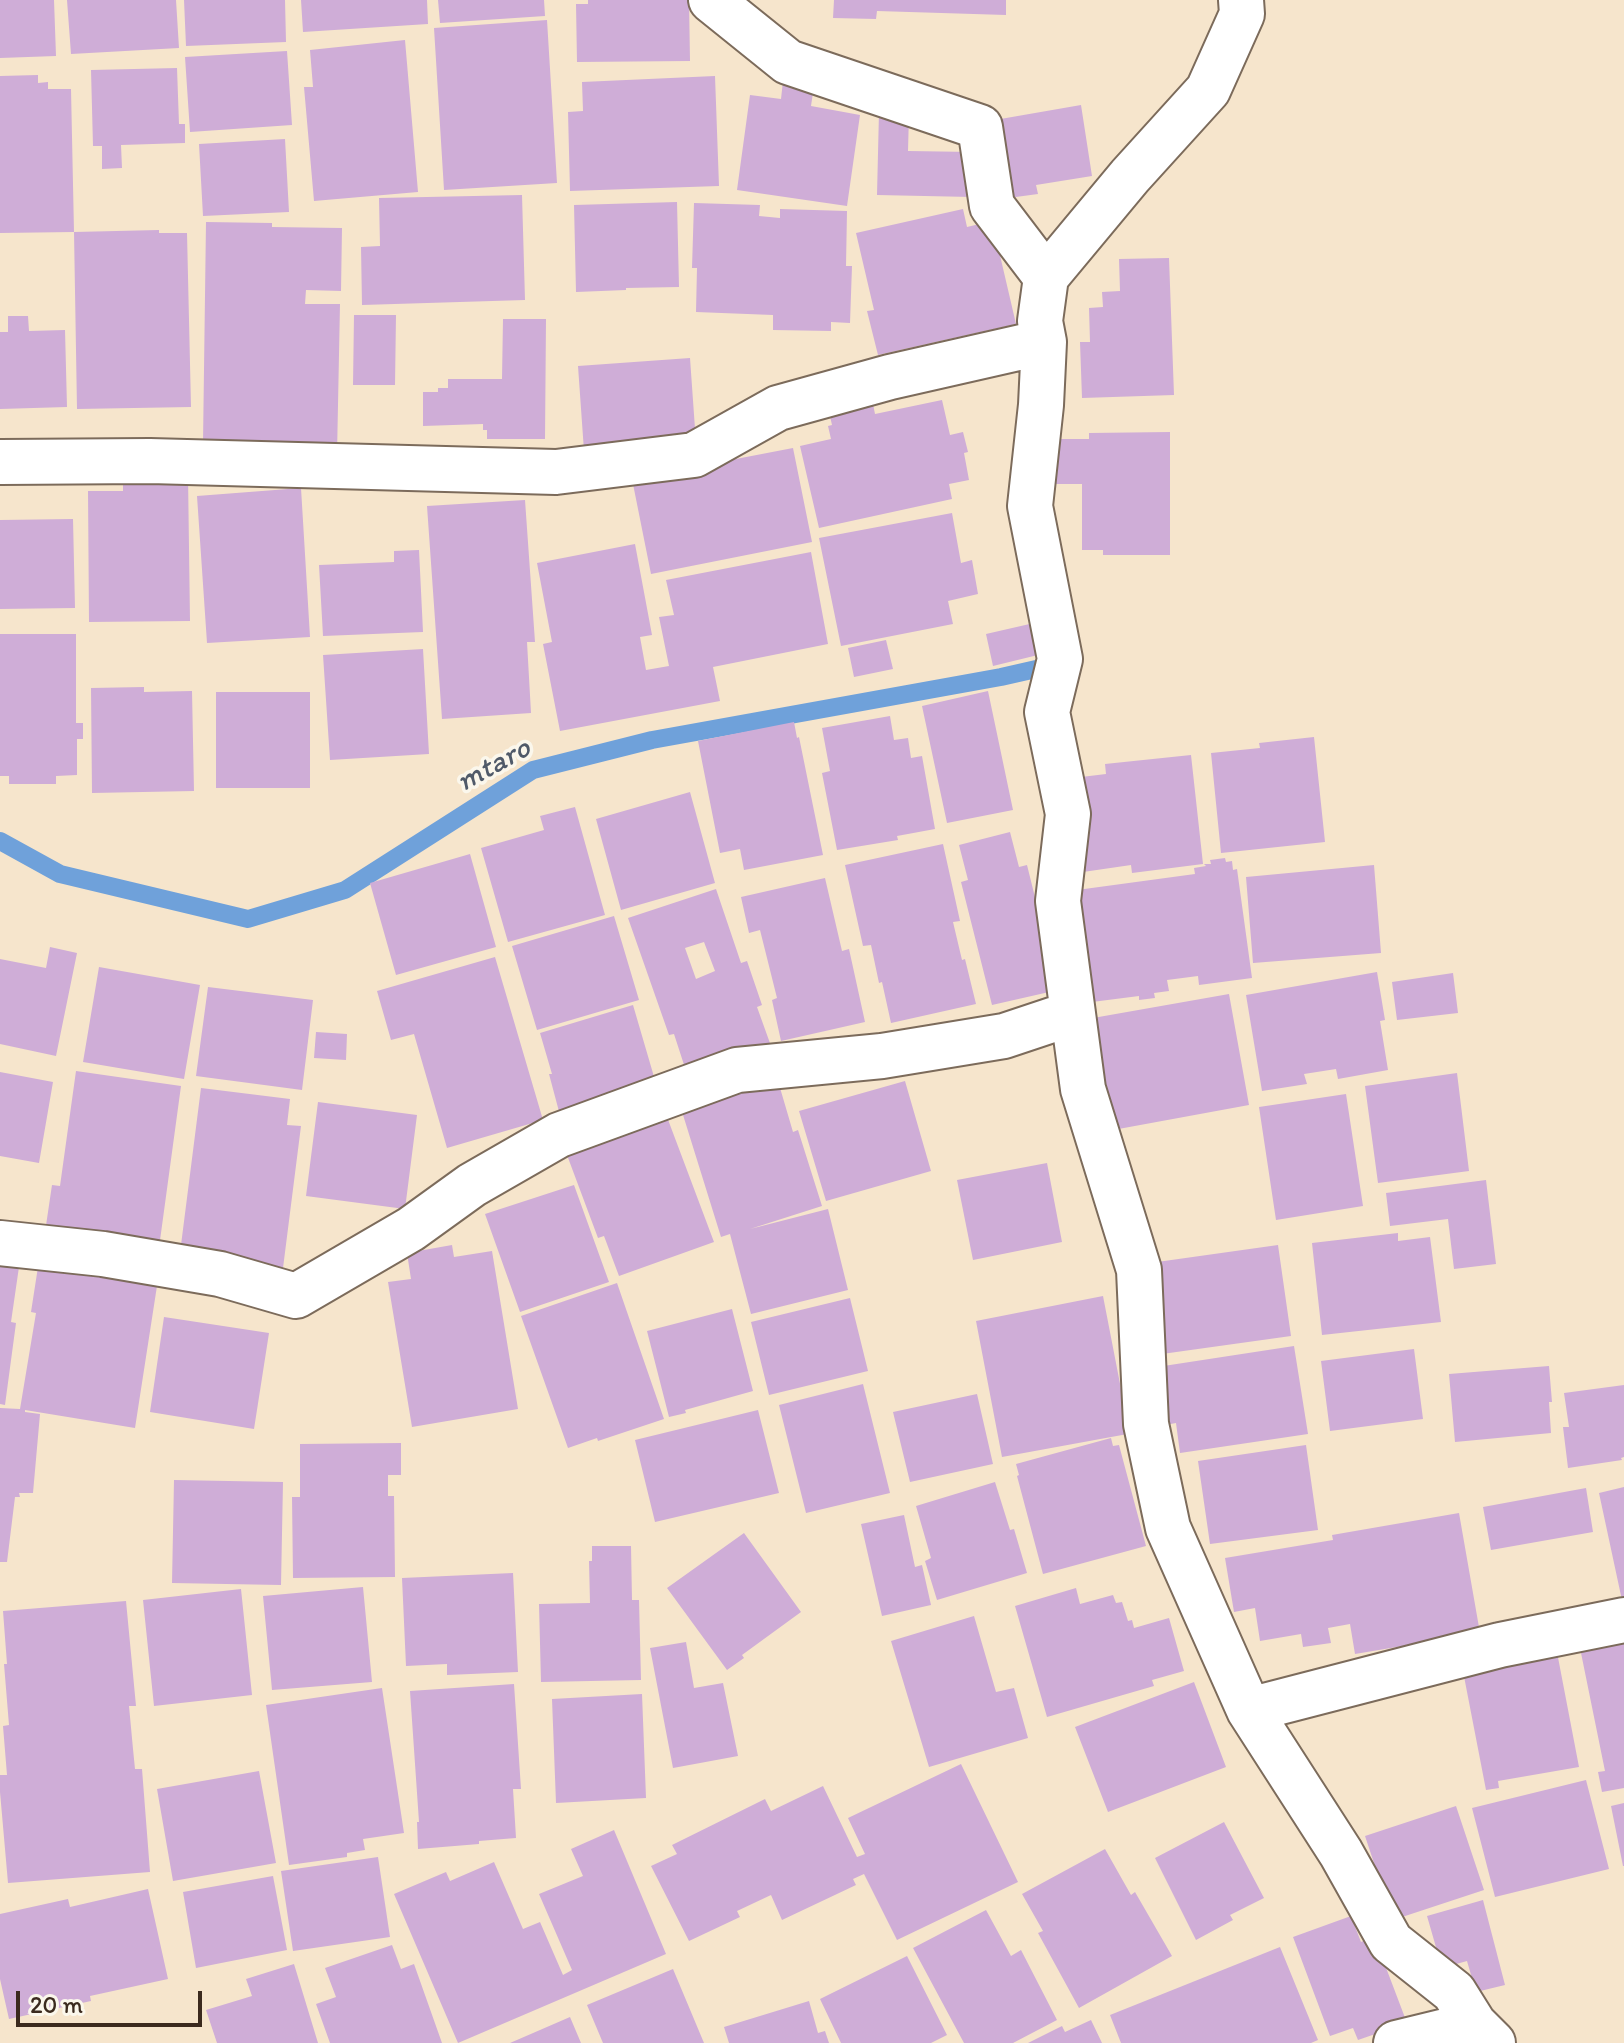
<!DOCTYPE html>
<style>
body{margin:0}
#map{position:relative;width:1624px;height:2043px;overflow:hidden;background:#f6e5cc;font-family:Itim,sans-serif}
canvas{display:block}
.scale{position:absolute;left:16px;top:1991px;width:186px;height:36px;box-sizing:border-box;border:4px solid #3b2a1e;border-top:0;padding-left:10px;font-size:24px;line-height:28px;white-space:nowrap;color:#3b2a1e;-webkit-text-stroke:6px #fbf7ec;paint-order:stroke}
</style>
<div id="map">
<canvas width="1624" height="2043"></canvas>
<div class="scale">20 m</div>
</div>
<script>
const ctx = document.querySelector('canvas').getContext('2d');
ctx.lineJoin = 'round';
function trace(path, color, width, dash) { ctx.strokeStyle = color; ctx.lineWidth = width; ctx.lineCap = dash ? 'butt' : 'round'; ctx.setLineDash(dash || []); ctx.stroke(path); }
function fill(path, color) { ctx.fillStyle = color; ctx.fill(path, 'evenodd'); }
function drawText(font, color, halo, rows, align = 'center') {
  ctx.font = font + ' Itim,sans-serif'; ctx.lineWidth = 7; ctx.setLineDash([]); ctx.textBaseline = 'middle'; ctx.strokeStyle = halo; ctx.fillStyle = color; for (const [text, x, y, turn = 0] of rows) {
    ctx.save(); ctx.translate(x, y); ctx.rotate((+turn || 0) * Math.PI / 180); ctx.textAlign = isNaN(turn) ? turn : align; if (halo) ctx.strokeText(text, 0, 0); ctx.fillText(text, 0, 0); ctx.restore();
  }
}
trace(new Path2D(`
 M0,841L60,874L248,919L345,890L533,770L652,740L1001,677L1045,667`), '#6fa1da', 18);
fill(new Path2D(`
 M0,0H54L56,56L0,58Z
 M67,0H176L179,48L71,54Z
 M184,0H285L286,42L186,46Z
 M301,0H427L428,24L303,32Z
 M438,0H544L545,16L440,23Z
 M588,0H689L690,61L577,62L576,4H588Z
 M834,0H1006V15L877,11L876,19L833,18Z
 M547,20L557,183L444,190L434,28Z
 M405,40L418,192L314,201L304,87H313L310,50Z
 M287,51L292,125L190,132L185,57Z
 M177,68L179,124H185V143L121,145L122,168L102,169V146H93L91,70Z
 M38,75V83L48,82V89H71L74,232L0,233V76Z
 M715,76L719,186L570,191L568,112L583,111L582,82Z
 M783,81L814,86L811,106L860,115L847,206L737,190L750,95L781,99Z
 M1081,105L1092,176L1036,185L1038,194L1001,199L989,121Z
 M879,112L909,114L908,151L973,152L972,197L877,195Z
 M285,139L289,212L203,216L199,144Z
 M522,195L525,300L362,305L361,247L380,246L379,198Z
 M677,202L679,287L626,288V290L576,292L574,205Z
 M694,203L760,205L759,216L780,218V209L847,211L846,266H852L850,323L831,322V331L773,330V315L696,312L697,268H692Z
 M963,209L967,227L992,221L1016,324L878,355L867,311L874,310L856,233Z
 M206,222L272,223V227L342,228L341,291L306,290L305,304H340L337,455L203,443Z
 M159,230V233H187L191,407L77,409L74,232Z
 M1169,258L1174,395L1082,398L1080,342H1090L1089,308L1103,307L1102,292L1120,291L1119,259Z
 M354,315H396L395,385H353Z
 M8,316H28L29,331L65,330L67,407L0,409V332H8Z
 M503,319H546L545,439H487V430H483V424L423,426V392H438V388H448V379H502Z
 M690,358L696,443L584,451L578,366Z
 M871,394L875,414L942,400L950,435L963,432L968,452L964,453L969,480L949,484L952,499L819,528L800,446L831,439L828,426L832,425L827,403Z
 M1170,432V555H1103V550H1082V484H1056V439H1089V433Z
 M793,448L812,542L651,574L632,479Z
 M188,475L190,621L89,622L88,491H123V476Z
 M301,488L310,637L207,643L197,496Z
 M525,500L535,642H527L531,713L442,719L427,506Z
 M952,513L961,563L972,560L978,594L948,601L953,624L841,646L819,538Z
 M73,519L75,608L0,609V520Z
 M635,544L652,635L640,637L646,670L669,666L659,617L674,615L666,580L811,552L828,644L713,667L720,701L560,731L543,644L552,642L537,563Z
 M419,550L423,632L323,636L319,565L394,562V551Z
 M1034,623L1042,654L993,666L986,634Z
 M0,634H76V723H83V739H77V775L56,776V784H9V776H0Z
 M886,640L893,669L854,677L848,648Z
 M423,649L429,754L330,760L323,655Z
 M144,687V692L192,691L194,791L92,793L91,688Z
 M988,691L1013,810L947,823L922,706Z
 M216,692H310V788H216Z
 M890,716L894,740L908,738L911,758L922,756L935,829L897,836L898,840L837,850L822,773L830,771L822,728Z
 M794,722L797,738L799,737L823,855L744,870L740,849L720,853L698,741Z
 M1314,737L1325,842L1221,853L1211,753L1260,748L1259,743Z
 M1191,755L1203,864L1132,873L1131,865L1083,872L1073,778L1106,774L1105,764Z
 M690,792L715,883L621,910L596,819Z
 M575,807L605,915L508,942L481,848L544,830L540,816Z
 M1010,832L1019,867L1027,865L1058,990L992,1005L961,882L968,880L959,845Z
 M943,844L960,921L953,922L962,960L965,959L976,1004L891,1023L882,982L879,983L871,945L863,946L845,865Z
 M470,854L496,947L396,975L370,883Z
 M1225,858L1226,862L1232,861L1233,870L1237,869L1252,978L1199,985L1198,976L1167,980L1169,991L1154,993L1155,998L1139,1000V996L1092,1002L1077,890L1195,874L1194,868L1206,866L1204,864H1211L1210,860Z
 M1374,865L1381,953L1253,963L1246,877Z
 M825,878L842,951L849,949L865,1022L781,1041L772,1000L777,998L760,930L749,933L741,897Z
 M716,889L741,963L747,961L762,1005L757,1007L771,1046L687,1074L674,1034L669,1035L628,918ZM704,942L715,971L696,979L685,948Z
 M614,916L639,1000L537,1030L512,946Z
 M50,947L77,953L56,1056L0,1044V959L46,968Z
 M495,957L543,1120L447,1148L414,1034L391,1040L377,991Z
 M99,967L200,985L184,1079L83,1062Z
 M1377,972L1385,1020L1380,1021L1388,1070L1338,1079L1336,1069L1304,1074L1307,1084L1262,1091L1246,995Z
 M1453,973L1458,1013L1397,1020L1392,982Z
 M208,987L313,1000L302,1090L196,1076Z
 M1229,994L1249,1105L1113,1130L1093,1018Z
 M633,1005L657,1087L561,1119L549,1074H552L540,1033Z
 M316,1032L347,1034L346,1060L314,1058Z
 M76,1071L181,1086L158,1255L44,1239L52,1185L60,1186Z
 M0,1072L53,1082L39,1163L0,1156Z
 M1457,1073L1469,1171L1378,1183L1365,1086Z
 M778,1081L793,1132L798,1130L822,1206L750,1229L828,1209L848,1290L751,1314L730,1234L721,1237L679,1102Z
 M905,1081L931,1171L826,1201L799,1111Z
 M201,1088L290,1099L287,1125L301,1126L283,1268L220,1261L221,1251L181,1245Z
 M1346,1094L1363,1206L1276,1220L1259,1107Z
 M318,1102L417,1115L405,1209L306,1196Z
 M664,1109L714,1242L619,1276L604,1236L598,1238L564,1147Z
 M1047,1163L1062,1242L973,1260L957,1180Z
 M1486,1180L1496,1264L1454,1269L1448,1219L1390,1226L1386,1193Z
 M574,1185L609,1282L520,1312L485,1214Z
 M1398,1233V1241L1430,1237L1441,1322L1322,1335L1312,1243Z
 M452,1245L454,1257L492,1251L518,1409L412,1427L388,1282L411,1279L407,1253Z
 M1278,1245L1291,1336L1162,1354L1150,1263Z
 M40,1254L159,1273L135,1428L25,1410V1412L40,1414L33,1493H19L20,1497H15L7,1562H0V1408L20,1409L36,1313L31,1312Z
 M0,1257L20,1260L11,1322L16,1323L5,1405L0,1404Z
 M617,1283L664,1419L598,1441L597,1438L568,1448L521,1316Z
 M1103,1296L1122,1394L1126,1393L1133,1433L1002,1457L976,1321Z
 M850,1298L868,1371L769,1395L751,1322Z
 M732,1309L753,1391L685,1410L686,1413L669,1417L647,1331Z
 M164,1317L269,1333L254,1429L150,1412Z
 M1294,1346L1308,1434L1180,1453L1176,1423L1165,1425L1157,1367Z
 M1414,1349L1423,1419L1330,1431L1321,1361Z
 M1549,1366L1552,1402H1549L1551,1433L1455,1442L1449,1374Z
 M863,1384L890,1493L806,1513L779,1405Z
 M1624,1385V1457L1621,1458L1622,1460L1568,1468L1563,1427H1569L1564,1393Z
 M977,1394L993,1464L910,1482L893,1412Z
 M758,1410L779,1493L655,1522L635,1440Z
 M1111,1438L1113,1446L1119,1445L1146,1546L1043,1574L1017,1476L1019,1475L1016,1464Z
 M401,1443V1475H388V1496H394L395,1577L293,1578L292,1497H300V1444Z
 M1306,1445L1318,1530L1210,1544L1198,1461Z
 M174,1480L283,1482L281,1585L172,1583Z
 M995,1482L1010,1530L1014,1529L1027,1573L937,1600L925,1561L931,1558L916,1506Z
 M1624,1487V1605H1623L1599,1493Z
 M1586,1488L1593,1532L1491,1550L1483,1507Z
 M1459,1513L1480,1633L1355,1654L1350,1624L1328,1628L1331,1643L1303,1647L1301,1634L1260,1641L1255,1608L1234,1612L1225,1558L1333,1540L1332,1535Z
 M904,1515L915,1567L922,1565L931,1605L882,1616L861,1524Z
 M744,1533L801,1612L742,1655L744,1658L727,1670L667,1588Z
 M592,1546H631L632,1600H639L641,1680L541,1682L539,1604L590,1603L589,1561H592Z
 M513,1573L518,1672L447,1675V1664L406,1666L402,1578Z
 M363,1587L372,1682L272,1690L263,1596Z
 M1076,1588L1080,1604L1113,1595L1116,1603L1122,1602L1128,1621L1132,1620L1134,1628L1169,1618L1184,1671L1152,1680L1154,1686L1047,1717L1015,1606Z
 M241,1589L252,1695L154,1706L143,1600Z
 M126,1601L136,1706H129L133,1749L135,1769H142L150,1872L8,1883L0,1792V1775H7L3,1726L9,1725L4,1664H7L3,1611Z
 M974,1616L996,1692L1014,1688L1028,1738L929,1767L891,1641Z
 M1624,1639V1788L1602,1792L1598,1772L1605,1771L1580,1648Z
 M686,1642L694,1688L723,1683L738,1756L673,1768L650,1648Z
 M1556,1647L1579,1767L1498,1781L1499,1788L1486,1790L1462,1666Z
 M1194,1682L1226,1767L1108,1812L1075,1727Z
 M514,1684L521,1789H513L516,1838L479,1841V1844L418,1849L417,1822H419L410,1691Z
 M382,1688L404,1833L363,1839L365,1850L347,1853V1857L289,1865L266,1705Z
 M642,1694L646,1798L556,1803L552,1699Z
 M961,1764L1018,1882L897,1940L864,1874L853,1879L856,1885L782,1920L771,1895L737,1911L740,1917L689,1941L651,1866L677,1854L672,1845L765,1799L771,1811L823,1786L857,1857L865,1854L848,1818Z
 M259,1771L276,1863L173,1881L157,1789Z
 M1586,1780L1609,1869L1495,1897L1472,1808Z
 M1624,1803V1866H1623L1611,1806Z
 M1456,1806L1484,1890L1393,1920L1365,1836Z
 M1224,1822L1264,1898L1230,1915L1233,1920L1196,1940L1155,1858Z
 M614,1830L666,1954L458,2043L394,1894L446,1872L450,1881L494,1862L523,1929L540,1922L563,1975L572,1970L539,1894L583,1876L571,1849Z
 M1105,1849L1131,1895L1135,1892L1172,1956L1079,2008L1038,1933L1043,1931L1022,1894Z
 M378,1857L390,1937L293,1951L281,1871Z
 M273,1876L287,1950L196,1968L183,1892Z
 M148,1889L168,1979L90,1996L91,2001L9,2019L0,1979V1914L68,1899L70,1907Z
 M1483,1900L1505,1985L1476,1992L1467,1961L1442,1968L1427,1916Z
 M986,1910L1011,1956L1021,1950L1057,2020L1013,2043H964L913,1948Z
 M1351,1916L1361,1942L1374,1936L1407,2023L1358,2040L1353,2028L1330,2036L1293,1937Z
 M392,1945L401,1969L414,1964L442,2043H330L316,2004L336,1997L325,1968Z
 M1280,1947L1318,2040L1311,2043H1121L1110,2015Z
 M907,1956L947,2035L931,2043H841L820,1999Z
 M294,1964L318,2043H217L206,2010L252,1996L246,1979Z
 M673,1969L704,2043H603L587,2005Z
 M809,2001L818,2033L825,2031L829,2043H729L724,2027Z
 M570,2017L581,2043H510Z
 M1091,2020L1102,2043H1028L1062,2026L1065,2032Z`), '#cfadd7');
const minor = new Path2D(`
 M711,0L788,62L980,127L992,206L1046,277
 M1241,0L1242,14L1208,90L1130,176L1046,277L1040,321L1044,342L1041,405L1030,506L1060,659L1047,712L1068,814L1058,901L1083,1089L1139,1270L1146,1424L1168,1528L1249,1710L1341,1853L1391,1942L1454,1992L1474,2024L1493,2043
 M0,462L150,461L556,472L694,455L778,408L890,377L1044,342
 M0,1243L103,1254L220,1274L296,1296L411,1229L472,1185L559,1135L737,1070L882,1056L1004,1036L1073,1013
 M1249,1710L1500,1645L1624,1620
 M1396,2043L1474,2024`);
trace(minor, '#7c6b5b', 48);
trace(minor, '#fff', 44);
drawText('italic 30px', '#505a69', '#fbf7ec', [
 ["mtaro",494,766,-29]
]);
</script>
